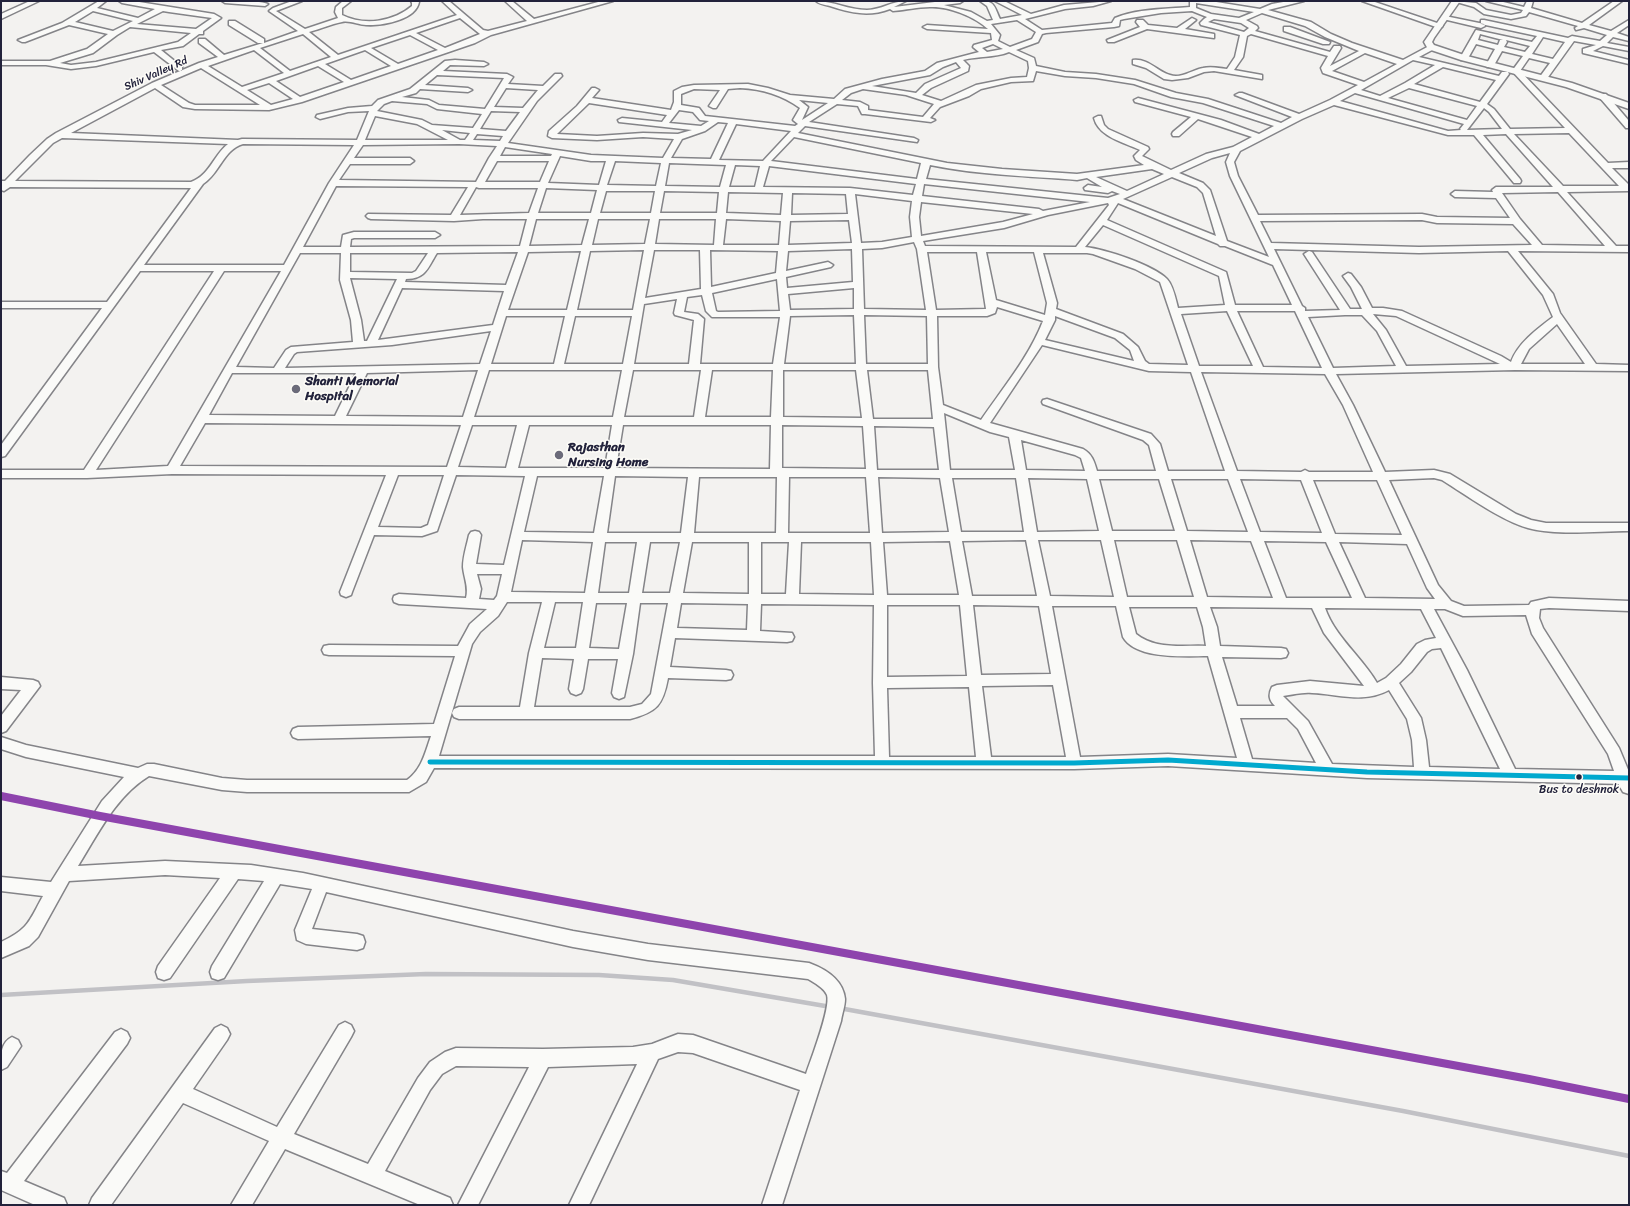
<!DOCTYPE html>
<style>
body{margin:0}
#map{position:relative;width:1630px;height:1206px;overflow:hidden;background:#f3f2f0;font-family:Sriracha,sans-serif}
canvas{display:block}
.frame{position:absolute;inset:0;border:2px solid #22223b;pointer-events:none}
</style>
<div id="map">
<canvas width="1630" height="1206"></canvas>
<div class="frame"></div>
</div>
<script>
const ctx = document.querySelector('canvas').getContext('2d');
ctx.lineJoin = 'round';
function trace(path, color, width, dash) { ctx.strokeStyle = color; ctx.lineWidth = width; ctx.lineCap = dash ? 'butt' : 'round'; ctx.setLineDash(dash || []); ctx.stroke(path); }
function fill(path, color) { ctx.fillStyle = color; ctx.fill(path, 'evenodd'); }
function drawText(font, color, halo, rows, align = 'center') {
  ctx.font = font + ' Sriracha,sans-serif'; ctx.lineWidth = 3; ctx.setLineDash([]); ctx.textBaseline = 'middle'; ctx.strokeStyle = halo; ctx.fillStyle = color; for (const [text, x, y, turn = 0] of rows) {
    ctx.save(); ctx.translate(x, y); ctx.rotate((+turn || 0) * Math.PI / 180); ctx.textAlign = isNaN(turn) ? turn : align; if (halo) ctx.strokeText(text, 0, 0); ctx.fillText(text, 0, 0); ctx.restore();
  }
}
trace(new Path2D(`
 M1,995L247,981L426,974L599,975L673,980L831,1007
 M839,1008L1403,1111L1629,1156`), '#c1c1c5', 4.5);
const minor = new Path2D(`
 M30,1H39L1,19V14Z
 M99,1H106L97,8L138,18L155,9L122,3L119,1H133L214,14L221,18L203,31V34H199L183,46L161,50L182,67V71H179L154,52L96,66L71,69L46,65H1V61H50L87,49L108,34L69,25L25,42H22L18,40L62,23ZM93,11L133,21L113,31L75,22ZM163,11L169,12L212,18L196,29L137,24ZM130,27L191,33L178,42L96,62L71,65L60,63L93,53L117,35Z
 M222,1C233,1 260,0 268,4L265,6L225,3Z
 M292,1H302L276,11L305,29L338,18L335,12L336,7L343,1H351L342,8V15C364,26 393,22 412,6V3L411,1L419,2C416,20 382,26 366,25C359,25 349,20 342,22C331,24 320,29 309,32L338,55L457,15L442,1H449L483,30L488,31L527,21L505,1H512L534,19L602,1H613L491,35L475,43L302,102L269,110L195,109L183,107L155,88L71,133L238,140L242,139L357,140L369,111L348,112L320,119L316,117L317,115L348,108L372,106L378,100L410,89L445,61L455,60L484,62L488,64L484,66L450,65L443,71L507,74L513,77L508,84L543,86L555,74H561L562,76L537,101L508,143L591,155L663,158L674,139L643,137L597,140L552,138L548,136L549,131L577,106L592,88H595L599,90L592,98L671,110L674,102V91L682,87L694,85L748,84L768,88L790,95L834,99L845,89L882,79L925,71L937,63L979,52L973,47L974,45L992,40L991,33L927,29L923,27L927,25L988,29C975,17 949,6 930,7C918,7 905,10 893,11L890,9C869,17 851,13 830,6C825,5 819,4 816,1C833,1 849,10 867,10C881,10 892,1 906,1L894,7L943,1H963L960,3L944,5L971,12L987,21L993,20L987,6L980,1C995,1 994,6 1000,19L1022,15L995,1H1004L1031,14L1064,5L1111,1L1093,6L1065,9L1025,19L1042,30L1112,23L1115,18C1136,9 1166,9 1190,7V1H1210L1260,9L1272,4L1289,1H1304L1268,10L1311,22L1331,34L1352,43L1403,60L1431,45H1434V49L1419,57L1499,76L1502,72H1508L1509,74L1487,104L1494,109L1510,129L1565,128L1512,71L1523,56L1502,51L1493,67H1487L1486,65L1495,49L1476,44L1467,60H1461L1460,58L1476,30L1532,42L1537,36L1481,24V20H1484L1568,38L1572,36L1600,41L1607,35L1584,28L1576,30L1575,28L1578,26L1529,12L1526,16L1511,19L1484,14L1474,7L1453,1L1476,3L1486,10L1511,15L1521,13L1523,10L1486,1H1499L1524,7L1527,1H1533L1531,8L1582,23L1614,1H1622L1589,25L1611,31L1629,20V25L1617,33L1629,37V41L1613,37L1607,43L1629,47V51L1603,46L1593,51L1629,60V64L1583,53V49L1596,45L1574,41L1546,80H1543L1539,78L1550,63L1529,58L1520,71L1608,163L1629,162V168H1612L1629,185V191L1567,192L1616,246H1629V252L1518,251L1553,294L1560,313L1596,364L1629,365V371L1515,370L1336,374L1353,405L1385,472L1434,470L1450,474L1516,514L1531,520L1546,523H1629V531C1598,531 1557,536 1528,528C1502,521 1466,495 1442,480L1434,478L1389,480L1438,585L1451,601L1464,606L1529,605L1531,602L1549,598L1629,601V611L1549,608L1540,609L1539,618L1543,628L1619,748L1629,772V783L1624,784L1367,778L1168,766L1074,769L434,768L426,782L409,792H247L222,790L149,776C116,796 98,834 78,866L165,861L251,865L303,873L573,931L648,944L809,963C825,969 843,979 845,999C845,1006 842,1014 841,1021L782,1205H762L800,1090L693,1053L678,1052L658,1059L589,1205H569L637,1064L548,1067L478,1205H458L529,1067L456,1066L442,1074L430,1090L385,1171L450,1198L453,1205H420L285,1149L252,1205H231L269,1141L183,1103L111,1205H89L92,1198L215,1028L221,1025L227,1028L230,1034L227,1040L193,1089L277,1127L339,1025L345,1022L351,1025L354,1031L351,1037L294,1134L368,1164L418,1078L430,1062L445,1052L456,1048L543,1049L633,1047L652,1044L678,1034L693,1035L806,1074C811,1059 831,1008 827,995C824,988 815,983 808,979L648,960L573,947L326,892L312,929L357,934L363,936L365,942L363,948L357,950L306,944L297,940L295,930L312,889L280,884L224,978L218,980L212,978L210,972L212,966L264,881L238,879L170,978L164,980L158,978L156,972L158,966L220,878L165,875L69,881L38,937L29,946L1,958V942C29,929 29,921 43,896L1,891V877L51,882L102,801L124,777L26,757L1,749V737L26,745L138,768L147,764H154L222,778L247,780H407C422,769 425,753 431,736L298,739L293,737L291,733L293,729L298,727L434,724L455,656L329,655L324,654L322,650L324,646L329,645L458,646L470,624L487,609L399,604L394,602L393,599L394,596L399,594L466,598C469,587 464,578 463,567C463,556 467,545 469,535L471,532L475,531L479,532L481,535L476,564L504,565L525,476L456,475L437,531L422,536L374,535L352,592L351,595L346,597L341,595L340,592L386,475L172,474L87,478H1V470H84L214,271H140L5,456L1,457V445L102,308H1V302H107L191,188L10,187L4,191L1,190V181H5L30,155L47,139L56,133L152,83L199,63L218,57L199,43V39H205L224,55L263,43H258L229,25V21H235L264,39V43L298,31L269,11L273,8ZM1196,3L1254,12L1239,18L1211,14L1196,8ZM1192,11L1207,17L1204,19L1200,23L1201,25L1240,35L1235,57L1227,69C1219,68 1211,66 1203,68C1192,70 1181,79 1170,75C1158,72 1148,58 1133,60V64L1146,68L1164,79L1172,80L1188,78L1204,72L1214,71L1262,79V75L1234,70L1243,57L1247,36L1251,34L1328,56L1321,68L1323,73L1358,85L1330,100L1299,114L1242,93H1239L1235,95L1292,117L1281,123L1208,99L1176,93L1135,80L1096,74L1065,72L1036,66L1034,58L1016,50L1038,42L1042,34L1046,33L1114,27L1119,26L1120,20L1124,19L1161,13ZM1262,13L1305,26L1325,37L1359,51L1330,66L1341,48L1340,46H1334L1330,52L1255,31L1258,28L1257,26L1246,20ZM460,18L480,34L445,48L416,33ZM1214,19L1241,23L1249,28L1244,32L1208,22ZM1017,20L1036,32L1032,39L1010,47L998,41L1000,35L991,24ZM303,34L331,57L290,71L260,48ZM1480,34L1503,40H1500L1498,45L1478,40ZM410,35L438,50L398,64L371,48ZM1543,37L1565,42L1553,59L1532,54ZM1506,40L1530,46L1525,52L1504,47L1507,42ZM993,44L1003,49L987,52L982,48ZM254,50L284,73L242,87L208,66ZM365,50L391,66L351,80L325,64ZM1009,52L1028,61L1029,68L1027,77L1011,78L976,85L941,101L922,95L931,88L968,71L969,66L963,60C978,56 994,58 1009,52ZM1365,53L1397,64L1364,82L1332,71ZM1413,60L1435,65L1405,83L1380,96L1361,90ZM956,62L961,68L925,84L916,93L872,86L930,75L943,67ZM318,66L344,82L300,97L276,81ZM1443,67L1496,80L1480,102L1414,84ZM201,68L260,105H195L189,103L161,85ZM1036,71L1065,76L1096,78L1134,84L1171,97L1203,103L1274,126L1259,134L1221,120L1138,98L1134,100L1135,102L1191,117L1173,132L1172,134L1173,136H1179L1198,119L1252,137L1233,147L1206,154L1171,170L1142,156L1149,149L1148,147L1108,129L1104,125L1101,116H1098L1094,118C1099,137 1123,142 1140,150L1134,156L1136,160L1144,165L1077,174L1002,169L947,163L798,133L805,126L917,142L918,140L914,138L809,122L837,104L858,106L862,114H865L931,122L935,120L930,118L940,107L969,96L981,89L1011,82L1033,81ZM437,75L504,78L485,109L439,105L429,100L402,97L416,93L420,89L468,92L472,90L468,88L425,85ZM269,83L293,99L271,105L247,90ZM506,88L538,90L523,108L494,107ZM740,88C762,89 782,95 800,108L793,120L798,124L795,126L705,116L699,108L681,105V94L694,89L720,90L709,106L713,108H716L728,89ZM1409,88L1477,106L1467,120L1388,98ZM863,89L906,95L934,104L923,117L868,110V106L860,102L842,100L851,93ZM1355,93L1464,124L1460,129L1461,130L1448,131L1340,101ZM799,100L828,103L802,120L808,107ZM392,101L427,104L437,109L482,114L473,128L432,125L422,120L377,111L384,104ZM589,103L667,115L662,122L622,118L618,120L619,122L692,130L678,134L643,133L597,136L557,134ZM1334,105L1448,135H1474L1514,183H1520L1521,181L1520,179L1483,135L1506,134L1553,187H1496L1492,190L1493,192L1455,191L1451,194L1455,197L1496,198L1510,218L1437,217L1422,214L1258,215L1238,176L1234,162L1240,151L1302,119ZM1484,108L1489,112L1502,129L1467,130ZM679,110L693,112L700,120L709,121L701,126L669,123ZM491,111L520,112L506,131L480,129ZM375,116L417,124L448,140H365ZM718,122L728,123L711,159L671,158L682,139L705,131ZM736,124L791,131L763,161L719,160ZM442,130L470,133L465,140H460ZM1569,133L1619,186H1563L1514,134ZM477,134L503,136L500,141L473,140ZM794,137L921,163L917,179L771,161ZM62,138L228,144C213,156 210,175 191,182L15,181L53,143ZM243,144L354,145L329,183L284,265H144L203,184C220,173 223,150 243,144ZM459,144L497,146L489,158L476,182L339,180L350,164H410L414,161L410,158H354L363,145ZM505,147L552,154L551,156H500ZM1230,153L1226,162L1230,176L1269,257L1227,241L1210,190L1203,183L1179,173L1212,158ZM560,156L591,161H606L599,185L548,183ZM497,161H549L540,182H485ZM615,161L661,163L656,186L607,185ZM669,163L726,165L720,187L665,186ZM735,165L760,166L755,187H729ZM930,165C978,175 1028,176 1077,180L1087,178L1102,187L1088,185L1084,188L1085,190L1108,193L1112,191L1120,194L1108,198L926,179ZM769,166L916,184L913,195L850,188L763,187ZM1152,169L1164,174L1127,191L1096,177ZM1172,177L1197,187L1203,193L1216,236L1123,199ZM924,184L1090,202L1043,211L1039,209L922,196ZM336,186L468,187L451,215L368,214L366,216L368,218L371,219L454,221L483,219H527L520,246L350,247L351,239L354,238H435L440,235L435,232H354L343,235L341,247H303ZM476,187L479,188H538L529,213L460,215ZM546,188L597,190L591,213H538ZM606,191H655L651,213H600ZM664,191L719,192L717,213H660ZM728,192L783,193L781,215L726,213ZM1558,192L1605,246L1542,245L1520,219L1502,193ZM792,193L846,194L848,214L791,215ZM855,194L912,201L910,217L912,237L882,242L861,243ZM921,202L1033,214L1003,222L921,236L919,217ZM1108,203L1109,205L1076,247L925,246L923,241L1004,228L1048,215ZM1118,203L1218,244L1220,246H1225L1273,265L1292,305H1235L1226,272L1107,220ZM536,219H589L582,245L529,246ZM598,219H650L645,244L592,245ZM659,219H716L714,245L655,244ZM726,219L781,221L779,245H723ZM849,220L852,243L788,245L790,221ZM1422,220L1437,223L1513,224L1532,245L1419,247L1271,243L1260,221ZM1103,225L1219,276L1225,305L1178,308C1176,300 1173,285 1167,279C1153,265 1105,249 1085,247ZM914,242L917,249L926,310L864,309L862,249L882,248ZM852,249L853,282L787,288L786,277L831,267L833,265L828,262L786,271L788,251ZM1274,249L1419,253L1508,251L1543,295L1553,317C1537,329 1518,343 1511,362L1501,356L1402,311L1383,308H1372L1361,287L1351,274L1348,273L1343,276L1351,287L1362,309H1350L1312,252L1309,251L1304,254L1340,310L1305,311V308L1302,306ZM644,250L633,310H577L590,251ZM654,250H700L701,289L645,298ZM710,250L778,251L776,273L711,287ZM581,251L567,310H508L528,252ZM518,252L506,285L405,282L406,279C426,279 428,267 437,253ZM927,252H977L986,309L936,310ZM986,252H1034L1047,303L1045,315L996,300ZM300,253H341L340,280L351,320L353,342L291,347L286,350L274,368L236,367ZM350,253H428L416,271L412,273L350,272ZM1043,253H1087L1093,254L1135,269L1160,282L1188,365L1149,364L1145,361L1138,347L1123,334L1056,309L1057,303ZM224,271H281L168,466L96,470ZM350,278L397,279L367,341H364L361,320ZM777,279L780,311L718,312L716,311L712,293ZM402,288L504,291L493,325L378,340ZM854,288V309L790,310L788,294ZM702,295L706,311L712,317H780L773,364H700L704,319L698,314L684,312L687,297ZM677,299L674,313L675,315L694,320L689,364H634L644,304ZM997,307L1043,321C1029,357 1003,388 981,420L943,405L938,367L937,316H987L995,313ZM1227,311L1253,366H1199L1181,314ZM1237,311H1295L1322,368L1263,367ZM1373,314L1396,316L1500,364L1406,366L1386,330ZM854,315L856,364H784L790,316ZM864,315L927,316L928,364H866ZM1345,315H1362L1377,331L1396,366L1333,368L1308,317ZM506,316H565L554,364H491ZM575,316H632L623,364H564ZM1055,316L1115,338L1130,350L1134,361L1045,340L1055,320ZM1557,324L1585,364H1521L1529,349ZM491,331L480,364L285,368L294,354L297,352L392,345ZM1042,345L1149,371L1191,372L1225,471H1168L1160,444L1151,434L1047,399L1043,400L1042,402L1043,404L1143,440L1149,445L1156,471H1097C1094,461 1092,454 1083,449L990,423ZM478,370L463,417L346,416L367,373ZM489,370H622L613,417H474ZM633,370H701L694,417H624ZM712,370H773L771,417H705ZM783,370H856L862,418L783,417ZM867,370H928L933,419H873ZM1201,372L1325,374L1343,405L1373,472H1309L1305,470L1301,472L1237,471ZM232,373H356L335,416L209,415ZM944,413L990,432L1009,437L1015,470H950ZM205,423L461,425L447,467L180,466ZM472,425H517L506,468L458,467ZM529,425H612L605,468H518ZM623,425H771L770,469L616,468ZM782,425L863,426L866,469L782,468ZM874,426L934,427L939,470H877ZM1021,440L1075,455L1081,458L1085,471L1026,470ZM398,475H444L428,525L421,528L378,527ZM537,476H604L594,533L524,532ZM615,476L688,477L681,533H607ZM699,477H777L776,533H694ZM789,477H866L870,533H788ZM878,477L940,478L949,532L882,533ZM952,478H1016L1024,532H961ZM1028,478L1087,479L1099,531L1037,532ZM1099,479H1159L1175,531H1112ZM1171,479H1228L1248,532L1187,531ZM1240,479L1301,480L1322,533L1260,532ZM1313,480H1377L1402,535L1335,534ZM522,540L593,542L585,593L511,592ZM1026,540L1037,596H972L962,541ZM1038,540H1101L1114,597L1050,596ZM1114,540H1177L1194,597H1127ZM1190,540L1251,541L1273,598L1207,597ZM950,541L959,595H887L883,542ZM1264,541L1326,542L1352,598H1286ZM605,542H637L629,593H598ZM650,542H680L670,593H642ZM692,542H749V594L683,593ZM761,542H789L786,594H761ZM801,542H871L874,595L799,594ZM1339,542L1407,544L1427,588L1435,599L1365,598ZM477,574H502L497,596L494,600L479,599L481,589ZM507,602H542L529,653L520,707H459L454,709L452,713L454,717L459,719H630C657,712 663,705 668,678L726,680L731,679L733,675L731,671L726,670L670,667L675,638L787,642L792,641L794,637L792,633L760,631L761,604L874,605L873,683L875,756H439L472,644L480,632L498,616ZM555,602H583L576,648H544ZM596,603H627L619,649L589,648ZM640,603H668L651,694L642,704L630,707H534L542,658L574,659L569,689L571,693L576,695L581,693L583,689L588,659H618L612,693L614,697L619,699L624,697L633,654ZM681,603L748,604L747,630L677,628ZM887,605H960L967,676L887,677ZM973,605L1039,606L1051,674L981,675ZM1052,606H1116L1123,637C1136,660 1186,656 1208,656L1237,758L1168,754L1080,757ZM1129,607H1197L1203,627L1206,646C1184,645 1155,650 1136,634ZM1210,607L1312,608L1324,633L1364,686L1310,681L1277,685L1272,687C1268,695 1269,700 1275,706H1237L1222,657L1281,658L1286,657L1288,653L1286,649L1281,648L1220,646L1217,627ZM1325,608L1421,609L1436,638L1425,640L1417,644L1401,664L1386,678L1377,683C1362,657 1335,637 1325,608ZM1434,609H1445L1463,616L1526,615L1532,634L1608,754L1614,771L1515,769L1467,670ZM1441,648L1500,769L1429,767L1426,740L1421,718L1399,683L1411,672L1427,652L1432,649ZM1053,685L1066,757H991L982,686ZM969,687L976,757H889L887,688ZM1389,690L1407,719L1412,740L1414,767L1332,764L1308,721L1283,696C1292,695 1302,692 1312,693C1339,694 1363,704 1389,690ZM1240,718H1287L1298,729L1316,763L1252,759Z
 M1362,1H1372L1443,25L1442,27H1436Z
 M1445,16L1484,24L1485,26L1481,28L1443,19L1441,18Z
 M1192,18L1196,20L1185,29L1214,34V38L1147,29L1114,42H1108L1107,40L1140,27L1136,22L1137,20H1143L1148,25L1177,28Z
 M1284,27H1290L1330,42L1329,44H1323L1284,31Z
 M1600,94H1606L1629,121V128H1626L1600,98Z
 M1,677L33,680L38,682L40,686L6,731L1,733V716L21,690L1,689Z
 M121,1029L127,1032L130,1038L127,1044L24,1181L64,1198L67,1205H35L1,1190V1171L7,1173L115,1032Z
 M12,1037L18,1040L21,1046L7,1067L1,1070C1,1056 0,1043 12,1037Z`);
const major = new Path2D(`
 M1452,1H1460L1434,38L1432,42L1434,45L1467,56L1572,83L1629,103V109L1566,87L1461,60L1428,49L1424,42Z
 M1624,770L1629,772V794L1623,792L1615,778L1618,772Z`);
trace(minor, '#848488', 3);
trace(major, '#848488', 3);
fill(minor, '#fafaf8');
fill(major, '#fafaf8');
trace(new Path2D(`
 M430,762L1074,763L1168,760L1367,772L1629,778`), '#00a9ce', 5);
trace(new Path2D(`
 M1,796L100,816L1529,1079L1629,1099`), '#8e44ad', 8);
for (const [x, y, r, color] of [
 [296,389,5,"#6b6b7a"],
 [559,455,5,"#6b6b7a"],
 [1579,777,3.5,"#22223b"]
]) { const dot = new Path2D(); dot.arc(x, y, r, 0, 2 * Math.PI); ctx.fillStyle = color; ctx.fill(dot); trace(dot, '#fdfcf7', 1.5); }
drawText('11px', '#22223b', '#fdfcf7', [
 ["Shiv Valley Rd",156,74,-24]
]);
drawText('12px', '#22223b', '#fdfcf7', [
 ["Bus to deshnok",1579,790]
]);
drawText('bold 13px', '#22223b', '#fdfcf7', [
 ["Shanti Memorial",305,382],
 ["Hospital",305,397],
 ["Rajasthan",568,448],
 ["Nursing Home",568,463]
], 'left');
</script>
